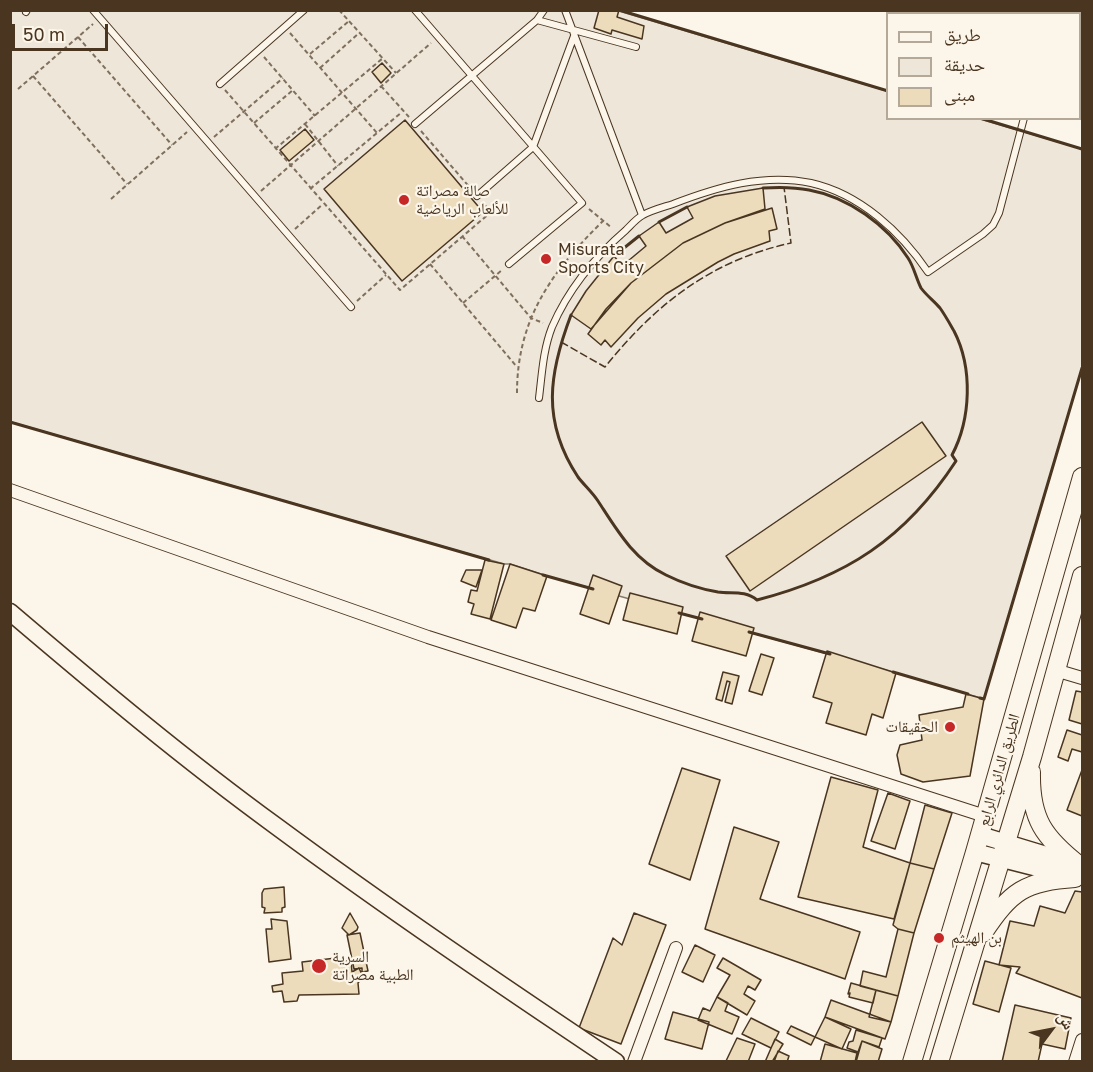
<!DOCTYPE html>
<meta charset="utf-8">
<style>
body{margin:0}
#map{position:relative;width:1093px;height:1072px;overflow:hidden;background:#fbf6e9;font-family:"Golos Text","Noto Naskh Arabic",sans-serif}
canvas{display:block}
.frame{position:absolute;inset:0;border:12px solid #4a3520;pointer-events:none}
.legend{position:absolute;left:886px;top:12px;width:195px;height:108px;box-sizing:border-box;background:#fbf6e9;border:2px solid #b4a999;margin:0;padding:8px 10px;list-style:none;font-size:18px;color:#4a3520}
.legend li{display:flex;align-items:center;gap:12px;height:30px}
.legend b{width:30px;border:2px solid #b4a999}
.north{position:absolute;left:1021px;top:1000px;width:60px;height:60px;-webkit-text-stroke:4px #fbf6e9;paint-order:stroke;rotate:58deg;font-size:16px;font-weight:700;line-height:24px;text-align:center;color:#4a3520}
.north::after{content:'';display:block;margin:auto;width:21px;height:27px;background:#4a3520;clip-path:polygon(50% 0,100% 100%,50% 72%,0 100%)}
.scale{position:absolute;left:12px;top:24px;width:96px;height:27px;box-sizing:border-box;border:3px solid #4a3520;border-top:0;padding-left:8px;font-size:18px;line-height:21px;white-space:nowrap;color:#4a3520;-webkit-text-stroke:4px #fbf6e9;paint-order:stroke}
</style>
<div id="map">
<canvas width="1093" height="1072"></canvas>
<div class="frame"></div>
<ul class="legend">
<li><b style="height:8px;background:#fbf6e9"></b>طريق</li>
<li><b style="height:16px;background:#ede6d9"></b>حديقة</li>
<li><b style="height:16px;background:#ecdcbc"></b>مبنى</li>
</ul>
<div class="north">ش</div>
<div class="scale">50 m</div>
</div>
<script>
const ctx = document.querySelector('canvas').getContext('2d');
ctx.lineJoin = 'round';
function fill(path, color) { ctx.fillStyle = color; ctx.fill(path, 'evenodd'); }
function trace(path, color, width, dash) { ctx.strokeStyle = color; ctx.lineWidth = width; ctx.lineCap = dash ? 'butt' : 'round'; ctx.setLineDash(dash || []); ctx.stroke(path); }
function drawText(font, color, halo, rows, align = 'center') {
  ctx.font = font + ' "Golos Text","Noto Naskh Arabic",sans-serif'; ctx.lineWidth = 4.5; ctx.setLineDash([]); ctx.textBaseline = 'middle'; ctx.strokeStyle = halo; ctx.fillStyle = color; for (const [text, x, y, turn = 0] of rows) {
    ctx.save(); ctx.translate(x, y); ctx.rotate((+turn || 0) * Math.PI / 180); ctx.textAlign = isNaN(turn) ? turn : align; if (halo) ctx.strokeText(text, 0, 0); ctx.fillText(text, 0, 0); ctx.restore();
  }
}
const green = new Path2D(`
 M10,11H619L887,91L888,118L980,119L1082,149V368L984,699L896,673L547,576L510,564H504L11,422Z`);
fill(green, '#ede6d9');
trace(green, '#887966', 1.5);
const building = new Path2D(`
 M599,10H619L617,17L644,26L642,39L612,30L611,34L594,28Z
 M382,63L391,73L381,83L372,72Z
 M405,120L483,212L402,281L324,189Z
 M305,129L314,140L289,161L280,150Z
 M763,188L765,209L725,223L683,243L631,283L591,329L571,315L586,291L614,256L622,266L646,246L639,236L659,222L666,233L693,218L687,207L715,196Z
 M772,208L777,229L769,231L770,241L734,254L718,262L666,294L638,318L611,347L605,340L601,345L588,334L606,309L631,283L683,243L725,223Z
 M922,422L946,456L750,591L726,556Z
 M485,560L504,564L490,619L471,614L474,604L468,602L471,590L477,591Z
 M510,564L547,576L535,611L523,608L516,628L491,620Z
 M466,570H482L476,587L461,581Z
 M593,575L622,586L609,624L580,614Z
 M630,593L683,607L677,634L623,620Z
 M700,612L754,628L746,656L692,641Z
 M827,651L896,673L883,718L872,714L866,735L826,723L832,703L813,697Z
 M761,654L774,658L762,695L749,691Z
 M723,672L739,676L732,704L725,702L730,682L727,681L722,701L716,699Z
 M1076,691L1082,692V724L1069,720Z
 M966,694L984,699L970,776L923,782L901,774L897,755L900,745L922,740L919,715L963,707Z
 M1067,730L1082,735V752L1072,749L1068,761L1058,757Z
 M682,768L720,780L690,880L649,864Z
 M1082,770V816L1067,810Z
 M831,777L878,790L863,847L910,863L894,919L798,897Z
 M888,793L910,801L895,849L871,841Z
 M925,805L952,813L934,869L910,863Z
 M734,827L779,842L760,899L860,932L845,979L705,929Z
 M910,863L934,869L914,933L898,929L893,925Z
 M284,887L285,907L282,908V912L264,913L265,908L262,907V893L264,889Z
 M1075,891L1082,892V998L1016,973L1020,967L999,965L1010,921L1034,926L1040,906L1065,913Z
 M350,913L358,927L357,930L349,935L342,928Z
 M634,913L666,925L621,1044L579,1028L613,938L622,945Z
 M271,919L287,921L291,959L269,962L266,929H272Z
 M898,929L914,933L898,996L860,986L863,971L886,977Z
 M360,933L368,971L362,972V968L354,969L347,935Z
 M695,945L715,955L703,982L682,972Z
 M336,958V962L351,960L352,972L359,968L363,977L358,983L359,994L299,995L297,1001L284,1002L282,991L273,992L272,986L283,984L282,973L303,971L302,962Z
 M723,958L761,980L755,990L748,986L744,994L755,1001L747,1015L717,997L730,975L717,968Z
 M985,961L1011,968L999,1012L973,1004Z
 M851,983L876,990L873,1003L849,997L850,993L848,994Z
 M876,990L898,996L891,1022L869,1017Z
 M717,997L728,1003L725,1011L739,1017L732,1034L698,1020L703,1008L710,1011Z
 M831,1000L891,1022L885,1039L825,1017Z
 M1015,1005L1071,1018L1065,1049L1042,1044L1038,1062H1002Z
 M673,1012L709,1022L702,1049L665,1039Z
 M825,1017L851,1029L842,1049L815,1037Z
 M751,1018L779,1032L771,1048L742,1034Z
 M791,1026L815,1037L811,1045L787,1033Z
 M856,1030L882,1038L879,1047L862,1041L858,1052L847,1048L849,1042L853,1041Z
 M737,1038L755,1044L748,1062L726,1061Z
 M775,1039L783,1044L772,1062H765Z
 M862,1041L882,1049L878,1062H856Z
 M825,1044L857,1053L855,1062H820Z
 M778,1051L789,1056L787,1062H774Z`);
fill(building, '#ecdcbc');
trace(building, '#4a3520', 1.5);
const lane = new Path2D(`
 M93,10L351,307
 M415,10L582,203L509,264
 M565,10L642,215
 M26,12L27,10
 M1055,14L1056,10
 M537,20L636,47
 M220,84L304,10
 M415,124L537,20L544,10
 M477,196L533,147L574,36
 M539,398C542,374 543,350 552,327C568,290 596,256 626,230C631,225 637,218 643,215C652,210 664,207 673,204C717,187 764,173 811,183C860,194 901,232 928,272L983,234L993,225L999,213L1024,118`);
const street = new Path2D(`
 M10,490L428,637L985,816
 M1055,670L1082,678
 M634,1062L676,948
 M1075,1062L1082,1040`);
const secondary = new Path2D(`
 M10,612C97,686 184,759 276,826C387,908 501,985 616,1062
 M980,835L1079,865
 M975,852L1073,877`);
const primary = new Path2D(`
 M1031,772C1030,819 1044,838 1080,866
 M983,933C1011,891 1025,881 1075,878
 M912,1062L975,852L1082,477
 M939,1062L1032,757L1082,576`);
trace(lane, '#4a3520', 8);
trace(street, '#4a3520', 14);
trace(secondary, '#4a3520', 19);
trace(primary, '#4a3520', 20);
trace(new Path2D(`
 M339,10L396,73
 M290,33L377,133
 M78,37L172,145
 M310,54L349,21
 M264,57L315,116
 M320,68L359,33
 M33,76L127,184
 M381,86L409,117
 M18,89L93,24
 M225,90L400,290L491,212L483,203
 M254,123L293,90
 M305,124L338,166
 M421,131L472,190
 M214,137L283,78
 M275,149L383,58
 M310,189L402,112
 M261,191L431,43
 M111,199L187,132
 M589,209L612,228
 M295,229L323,204
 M462,236L531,318L543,323
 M430,264L517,367
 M357,301L386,275
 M463,303L502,270
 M517,393C517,319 552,271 603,221`), '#7f6f5c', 2, [4.5, 3]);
trace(lane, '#fbf6e9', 6);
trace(street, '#fbf6e9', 12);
trace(secondary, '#fbf6e9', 16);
trace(primary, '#fbf6e9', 18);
trace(new Path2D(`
 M561,342L605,367C656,304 710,261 791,243L784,187`), '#4a3520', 1.5, [8, 3]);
trace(new Path2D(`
 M619,10L888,91
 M980,118L1082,149
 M659,222L687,207
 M614,256L639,236
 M571,315C549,373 541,421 578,477C584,485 592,492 598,501C617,530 633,559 666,575C682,583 700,589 718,592C732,594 745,590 757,600C846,577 905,539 956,461L952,455C971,419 973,368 954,331C950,324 945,315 940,308C934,301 926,295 921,288C916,278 914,267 908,258C887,225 848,197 809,190C794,187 778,187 763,188
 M10,422L489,560
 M543,575L593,589
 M679,613L702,619
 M749,632L830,654
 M893,672L968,694
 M980,698L984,699L1082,368`), '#4a3520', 3);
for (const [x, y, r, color] of [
 [404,200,6,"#c62828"],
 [546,259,6,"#c62828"],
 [950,727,6,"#c62828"],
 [939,938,6,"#c62828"],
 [319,966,8,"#c62828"]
]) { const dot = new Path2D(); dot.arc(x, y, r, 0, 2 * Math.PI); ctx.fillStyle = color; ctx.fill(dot); trace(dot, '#fbf6e9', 2); }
drawText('16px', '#4a3520', '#fbf6e9', [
 ["صالة مصراتة",416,191],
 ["للألعاب الرياضية",416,209],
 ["Misurata",558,250],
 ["Sports City",558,268],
 ["الحقيقات",938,727,"right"],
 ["بن الهيثم",951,938],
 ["السرية",332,957],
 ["الطبية مصراتة",332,975]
], 'left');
drawText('16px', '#4a3520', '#fbf6e9', [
 ["الطريق الدائري الرابع",999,770,-74]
]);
</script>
